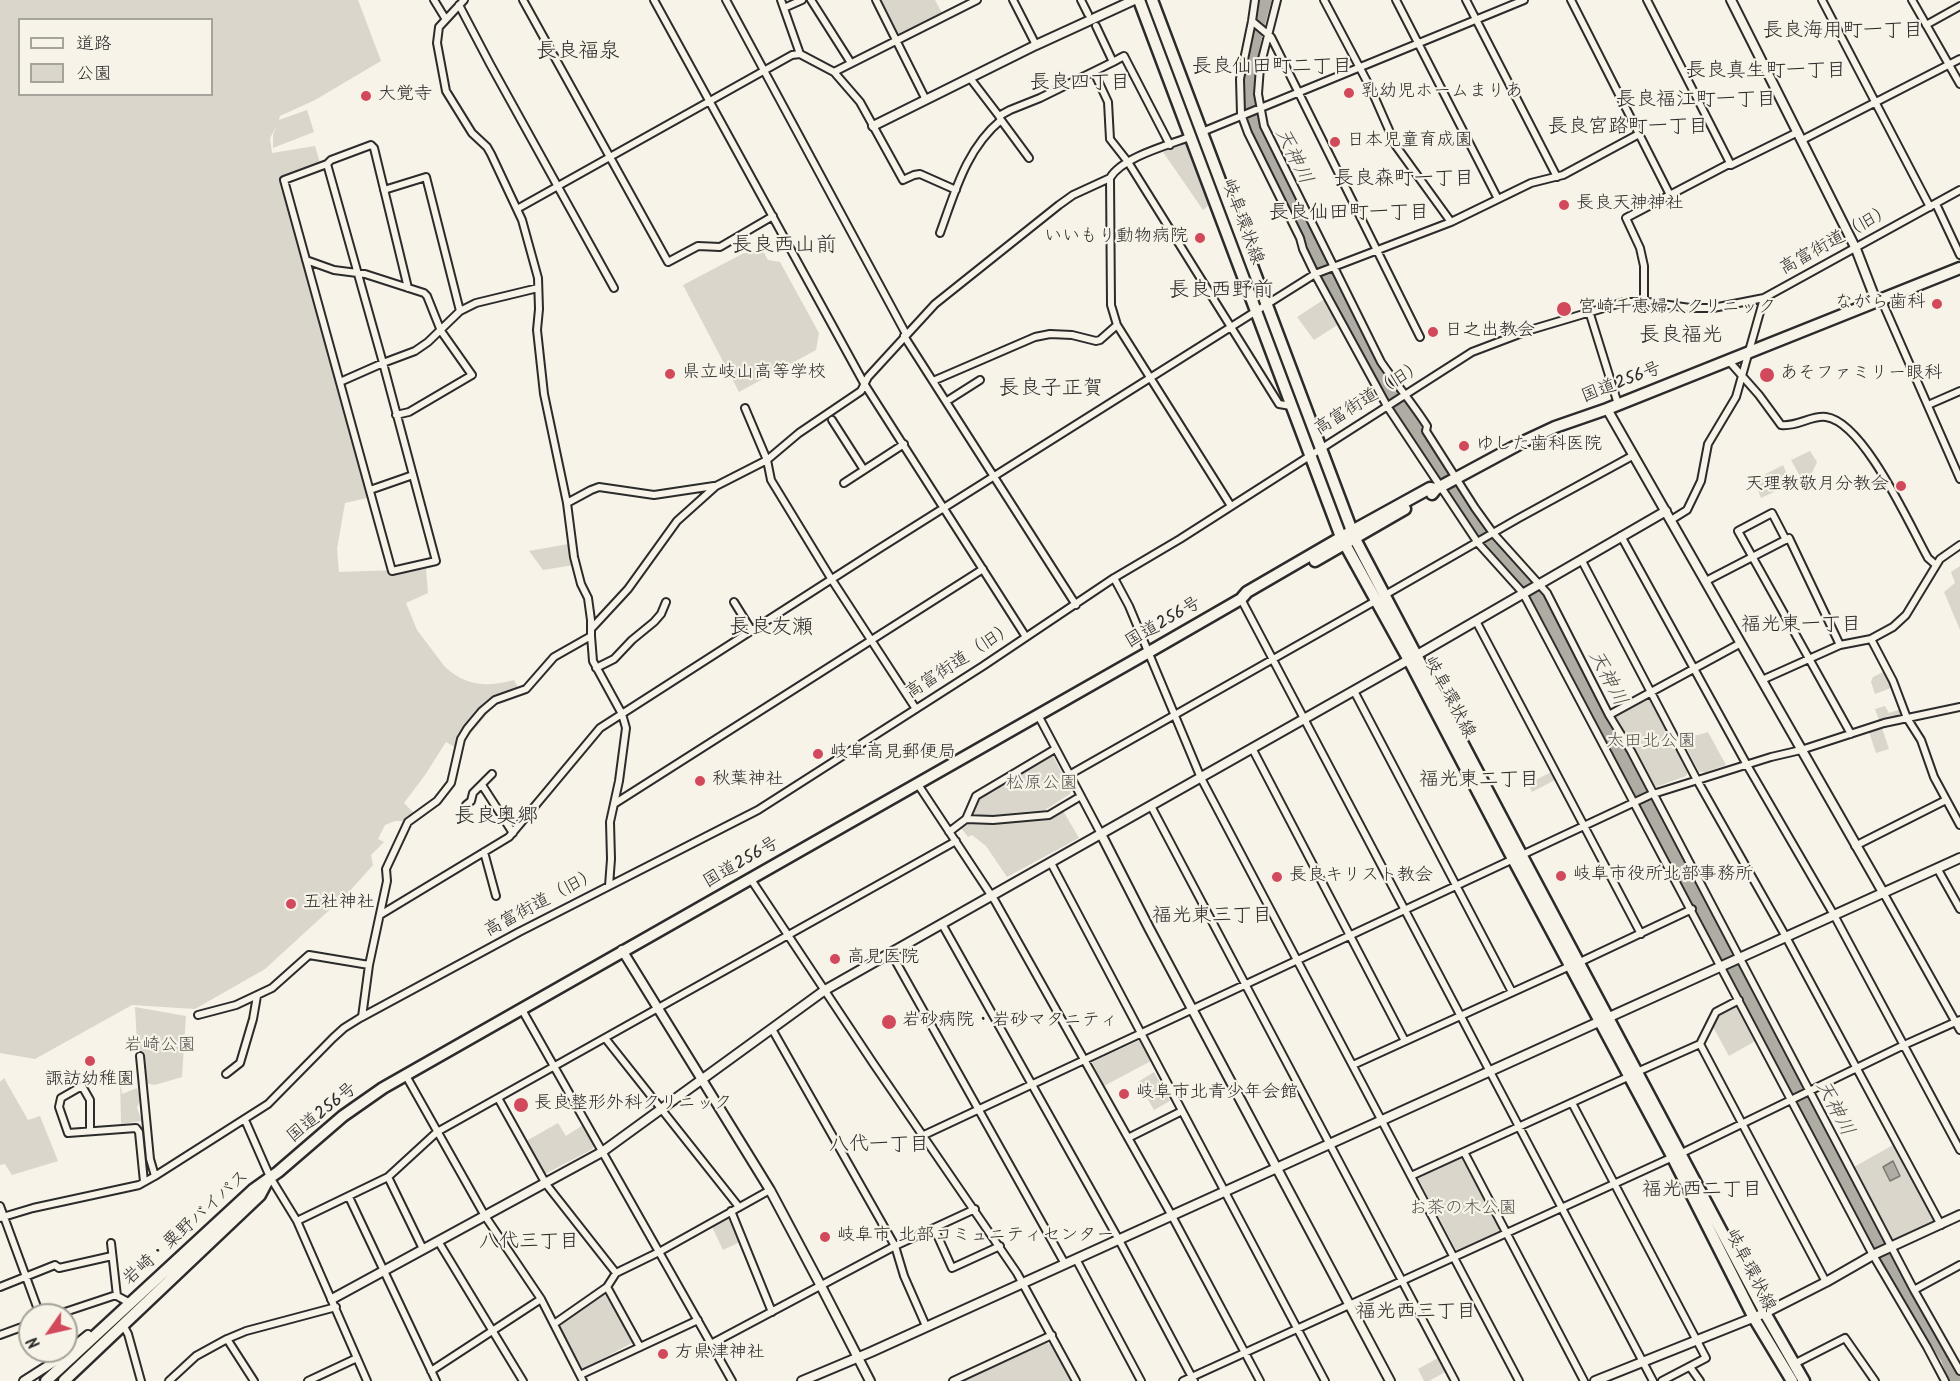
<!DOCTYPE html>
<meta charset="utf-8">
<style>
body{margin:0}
#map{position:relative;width:1960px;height:1381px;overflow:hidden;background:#f7f3e8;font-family:Kalam,"Klee One",sans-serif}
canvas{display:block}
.legend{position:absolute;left:18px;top:18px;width:195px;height:78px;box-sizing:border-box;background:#f7f3e8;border:2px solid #a5a39c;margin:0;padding:8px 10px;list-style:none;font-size:18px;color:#2b2b2b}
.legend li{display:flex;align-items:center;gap:12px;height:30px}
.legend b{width:30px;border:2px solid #a5a39c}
.north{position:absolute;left:18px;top:1303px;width:60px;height:60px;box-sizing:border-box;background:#f7f3e8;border:2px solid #a5a39c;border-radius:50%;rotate:236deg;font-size:16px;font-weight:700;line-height:24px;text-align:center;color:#2b2b2b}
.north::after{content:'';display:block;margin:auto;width:21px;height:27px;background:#d1495b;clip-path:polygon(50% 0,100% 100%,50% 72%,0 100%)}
</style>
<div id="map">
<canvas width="1960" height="1381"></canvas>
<ul class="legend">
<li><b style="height:8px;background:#f7f3e8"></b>道路</li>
<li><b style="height:16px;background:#dad6cc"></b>公園</li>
</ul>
<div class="north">N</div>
</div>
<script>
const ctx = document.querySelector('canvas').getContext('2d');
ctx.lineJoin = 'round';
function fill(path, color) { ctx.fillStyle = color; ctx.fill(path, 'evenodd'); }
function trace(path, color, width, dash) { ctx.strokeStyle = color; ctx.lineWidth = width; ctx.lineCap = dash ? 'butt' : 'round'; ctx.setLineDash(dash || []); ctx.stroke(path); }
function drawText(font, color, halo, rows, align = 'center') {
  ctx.font = font + ' Kalam,"Klee One",sans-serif'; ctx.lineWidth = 4.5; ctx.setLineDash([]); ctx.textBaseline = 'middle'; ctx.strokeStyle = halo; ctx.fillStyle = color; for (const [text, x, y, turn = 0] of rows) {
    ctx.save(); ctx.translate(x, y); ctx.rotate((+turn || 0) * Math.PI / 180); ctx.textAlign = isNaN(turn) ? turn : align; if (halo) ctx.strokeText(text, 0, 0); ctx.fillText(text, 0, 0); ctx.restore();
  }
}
fill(new Path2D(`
 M0,0H358L381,61L315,100L280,116L279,120L307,110L314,132L273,148V135L276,127L270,138L272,153L315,146L320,163L280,180L367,498L345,503L337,549L339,572L426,569L428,593L406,603L417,630L445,667C467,687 488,687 514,680L519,689L503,695L458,749L446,742L425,775L404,803L414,813L406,821H395L385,825L378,839L384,842L371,855L373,865L348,893L265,969L195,1009L132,1005L35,1059L0,1053ZM20,20H212V94H20Z
 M880,0H935L942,13L900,34L897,33Z
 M1185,143L1209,205L1203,210L1163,152Z
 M762,249L768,260L780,262L819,333L816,350L739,392L683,285L744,253H752Z
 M1326,298L1339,324L1314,340L1297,317Z
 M1810,451L1817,462L1812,473L1801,478L1791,460Z
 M1783,465L1791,484L1761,498L1754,480Z
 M568,544L574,565L543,570L529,551Z
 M1960,566V630L1944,592L1955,583L1951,572Z
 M1885,671L1893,687L1875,694L1871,682L1873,677Z
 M1645,699L1651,700L1688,771L1686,776L1656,787L1650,784L1615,715Z
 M1885,706L1889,713L1901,709L1903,715L1880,723L1875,709Z
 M1882,728L1889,749L1876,753L1869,732Z
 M1708,732L1726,765L1706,772H1699L1680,736L1698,735Z
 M1053,756L1071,790L1070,794L1045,810L973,817L971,813L979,793L1040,759Z
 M1551,772L1555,780L1532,792L1528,784Z
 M1062,809L1079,838L1007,877L986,846L972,835L968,837L961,828L968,822L984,824L1045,819Z
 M1735,1006L1739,1009L1757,1040L1729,1056L1713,1027L1719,1014Z
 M135,1007L186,1016L182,1077L155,1085L139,1082Z
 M1140,1040L1151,1061L1104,1086L1092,1062Z
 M1154,1072L1170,1101L1154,1110L1138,1082Z
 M120,1077L122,1094L137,1088L140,1099L137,1108L142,1121L121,1124Z
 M4,1078L28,1120L40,1116L58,1161L12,1175L5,1164L0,1165V1082Z
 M558,1123L566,1136L583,1125L593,1142V1149L545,1174L526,1141Z
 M1895,1144L1937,1223L1891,1244L1852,1168Z
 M1463,1157L1500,1229L1499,1233L1462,1250H1456L1418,1178Z
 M728,1218L740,1242L723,1250L712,1227Z
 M604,1293L634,1342L583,1369L559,1325Z
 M1046,1343L1050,1344L1071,1381H963Z
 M1438,1358L1445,1372L1429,1381H1424L1418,1369Z`), '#dad6cc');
const water = new Path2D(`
 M1893,1161L1900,1176L1890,1181L1883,1167Z`);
fill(water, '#afaca4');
trace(water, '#7a7874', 1.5);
trace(new Path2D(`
 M1264,0C1256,28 1248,58 1248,88C1248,111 1258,135 1267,156L1362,342L1390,391L1440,469L1487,535L1525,580L1551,620L1896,1275L1948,1358L1957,1381`), '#afaca4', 15);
const minor = new Path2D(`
 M434,0L445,18
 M464,0L439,27L437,43L446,91L472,133L487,147L491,154L522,220L538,278L539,309L537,330L544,394L567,503L574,557L581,584L588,598L591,620V636L593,661L622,714L626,728L619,781L610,822L611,859L609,886
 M523,0L668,262L698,246L720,247L773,216
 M654,0L865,385L1026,637
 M726,0L906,334
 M781,0L800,54
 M811,0L851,63
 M876,0L926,100
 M1013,0L1036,45
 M1081,0L1088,14
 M1255,0L1252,21L1240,79L1241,114L1248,133L1300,238L1303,249L1315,274L1387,406L1478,543L1523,593L1873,1255L1927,1347L1945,1381
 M1277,0L1260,67L1258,94L1264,126L1381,362C1396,384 1413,404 1427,426L1426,431L1475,508L1493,533L1547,593L1609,715L1631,751L1914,1290L1960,1265
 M1324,0L1371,89L1396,146L1451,222
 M1396,0L1498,199
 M1466,0L1557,177
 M1571,0L1670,195
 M1647,0L1731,165
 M1822,0L1930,207
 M1912,0L1960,84
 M459,5L490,64L614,288
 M784,8L802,0
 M1252,21L1271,37L1420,337
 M1926,25L1960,6
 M1113,62L1124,56L1170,145
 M834,72L860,102L903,180L914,175L920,174L956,190
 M1094,72L1108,102L1110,139L1128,162L1279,404L1291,406
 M970,78L999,116L1010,110L1040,98L1113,62L1096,26
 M1001,120L1029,158
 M1202,132L1524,0
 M1802,140L1960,59
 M327,164L383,363L436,561L392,571L284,180L327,164L331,160L371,145L374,148L408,288
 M1110,178L1111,305L1117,325L1231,506
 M384,190L426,177L460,311
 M1936,204L1960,255
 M517,209L792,55L800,54L834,72L977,0
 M940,233C955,192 966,149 1001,120L999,116
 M306,260L334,270L365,274L424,293L427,296L441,331L472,375L409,412L396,415
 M1881,299L1960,479
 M1644,303V266L1640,248L1626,218L1727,165H1731L1798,132
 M1589,311L1618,404
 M904,336L1076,605
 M1728,360L1759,395L1781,425C1798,427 1811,415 1826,417C1864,422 1910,526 1928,558L1936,565
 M933,381L1035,337L1050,334L1072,335L1096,341L1100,340L1117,325
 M340,382L383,363L415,351L428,342L460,311L476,303L538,288
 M947,401L980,380
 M1928,405L1960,391
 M745,408L767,460L771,480L832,580L916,709
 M832,420L864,470
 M844,483L904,444
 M370,490L413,475
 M567,503L591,490L599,487L654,495L714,486
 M1671,520L1687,510L1701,481L1708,444L1736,397L1764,298
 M1621,536L1747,765L1834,915L1960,1150
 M1786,540L1772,513L1738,531L1851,734
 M1582,561L1697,780L1786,937L1941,1225
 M1114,578L1129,606L1201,778L1519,1381
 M1706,581L1789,538L1840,645
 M1385,595L1519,518L1634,455
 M1241,599L1653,1381
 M734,602L752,631
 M1476,621L1641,934
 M591,629L628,589L677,521L716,486L767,460L799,433L861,391L868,377L935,304L1059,205L1073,195L1110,178C1122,157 1169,145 1192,136
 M1871,639L1893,681L1907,718L1921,740L1934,777L1960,825
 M596,668L614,659L632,640L654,622L661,614L666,602
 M1762,680L1840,645L1871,639L1893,627L1906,615L1940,559L1960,545
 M1354,691L1512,992
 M1038,715L1101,834
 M1609,715L1741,643
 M1252,748L1405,1041
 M1069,775L1377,600
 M917,783L995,901L1172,1216L1260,1381
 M482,785L513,833
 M614,804L983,569
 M466,805L471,801L473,793L492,774
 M1151,806L1455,1381
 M966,819L993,820L1049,815L1081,796
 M949,832L966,819L976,796L1055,749
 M1855,846L1946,800
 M484,852L496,896
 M1051,863L1325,1381
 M1937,868L1960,909
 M750,878L873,1063L1017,1273L1076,1381
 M1884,894L1960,1030
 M380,915L509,837L600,728L877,550L1315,274L1451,222L1531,183L1563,175L1639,134
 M942,924L1119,1240L1194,1381
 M891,953L1065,1264
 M1578,963L1692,909
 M521,1008L732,1381
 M198,1015L236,1005L272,988L309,955L369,965
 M362,1017L369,965L387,881L386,869L408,822L437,801L451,783L461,739L467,729L482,711L495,700L526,689L554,657L591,636
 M772,1029L895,1246L904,1276L926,1326
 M605,1038L739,1207
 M1700,1044L1716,1012L1739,1000
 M140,1056L150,1159L155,1176
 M1353,1065L1570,966
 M1637,1072L1700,1044L1826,1282
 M226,1074L240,1063L253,1019L257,996
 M405,1074L485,1216L541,1299L583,1381
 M498,1098L546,1184L616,1273
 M1572,1103L1706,1358L1662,1381
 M245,1120L270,1177L297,1221L367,1381
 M90,1131V1100L82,1086L61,1098L59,1107L68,1133L136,1128L139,1132L144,1182
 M924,1135L1650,795L1771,757L1801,750L1884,723L1960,707
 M1128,1138L1182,1111
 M1464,1152L1584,1381
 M1411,1176L1630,1076
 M388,1177L423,1249
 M349,1197L436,1381
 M0,1206L40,1315
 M731,1211L772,1312
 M0,1218L33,1208L139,1185L155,1176L268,1104L333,1038L344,1028L360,1018L519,932L758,810L983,666L1114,578L1180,539L1472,352L1530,330L1624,302H1648L1690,308H1713L1764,298L1960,190
 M297,1221L388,1177L437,1132L956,841
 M934,1228L952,1268L1000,1246
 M438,1241L523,1381
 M111,1243L117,1296
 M1076,1259L1141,1381
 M0,1287L55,1265L59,1268L112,1256
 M607,1287L640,1347
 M1914,1290L1960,1371
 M56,1315L113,1296H117L130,1303
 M554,1324L607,1287L616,1273L659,1252L770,1190
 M123,1325L128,1334L141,1381
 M0,1335L30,1324
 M227,1339L246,1331L336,1307
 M711,1344L895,1246L975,1209
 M54,1351L57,1360
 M1794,1364L1845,1338L1875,1381
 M1690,1367L1700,1381
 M431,1371L541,1299
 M580,1375L698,1320
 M169,1381L196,1356L227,1339L254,1381
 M308,1381L357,1358
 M953,1381L1052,1335
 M1183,1381L1686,1151L1904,1045L1960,1020`);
const tertiary = new Path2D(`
 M1731,0L1856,249L1876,301
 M873,126L1036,45L1134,0
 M1607,409L1884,894
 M1101,834L1149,928L1390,1381
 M622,950L770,1190L821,1286L870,1381
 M332,1299L602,1152L825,990L1417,655L1666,511
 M24,1381L57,1360L88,1335
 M802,1381L871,1352L1960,858
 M1595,1381L1765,1313L1826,1282L1873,1255L1960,1215`);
const primary = new Path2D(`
 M1139,0L1341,537L1409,660L1513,859L1672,1156L1754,1318L1792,1381
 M1152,0L1355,539L1522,856L1765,1313L1804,1381`);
const trunk = new Path2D(`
 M1432,494L1436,489L1525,441L1555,427L1607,409L1960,268
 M1315,561L1405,509
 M46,1381L254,1189L278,1172L343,1116L383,1088L1149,652L1241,599L1247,592L1352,531L1430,488L1436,489
 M64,1381L260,1195L268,1180`);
trace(minor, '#2b2b2b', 10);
trace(tertiary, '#2b2b2b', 12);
trace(primary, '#2b2b2b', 15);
trace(trunk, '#2b2b2b', 15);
trace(minor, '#f7f3e8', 6);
trace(tertiary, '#f7f3e8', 8);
trace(primary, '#f7f3e8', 10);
trace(trunk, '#f7f3e8', 10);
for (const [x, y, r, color] of [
 [1349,93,6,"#d1495b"],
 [366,96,6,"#d1495b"],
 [1335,142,6,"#d1495b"],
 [1564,205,6,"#d1495b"],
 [1200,238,6,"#d1495b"],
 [1937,304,6,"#d1495b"],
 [1564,309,8,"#d1495b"],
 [1433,332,6,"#d1495b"],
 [670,374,6,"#d1495b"],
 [1767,375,8,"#d1495b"],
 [1464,446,6,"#d1495b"],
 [1901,486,6,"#d1495b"],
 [818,754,6,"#d1495b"],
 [700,781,6,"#d1495b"],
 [1561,876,6,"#d1495b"],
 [1277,877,6,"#d1495b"],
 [291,904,6,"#d1495b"],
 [835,959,6,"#d1495b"],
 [889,1022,8,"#d1495b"],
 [90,1061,6,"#d1495b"],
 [1124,1094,6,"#d1495b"],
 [521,1105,8,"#d1495b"],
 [825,1237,6,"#d1495b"],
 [663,1354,6,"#d1495b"]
]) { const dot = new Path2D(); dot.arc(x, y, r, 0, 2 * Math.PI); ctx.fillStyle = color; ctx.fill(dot); trace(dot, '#f7f3e8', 2); }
drawText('18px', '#2b2b2b', '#f7f3e8', [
 ["乳幼児ホームまりあ",1361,93],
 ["大覚寺",378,96],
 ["日本児童育成園",1347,142],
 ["長良天神神社",1576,205],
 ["いいもり動物病院",1188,238,"right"],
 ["ながら歯科",1925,304,"right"],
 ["宮崎千恵婦人クリニック",1578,309],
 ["日之出教会",1445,332],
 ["県立岐山高等学校",682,374],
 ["あそファミリー眼科",1780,375],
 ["ゆした歯科医院",1476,446],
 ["天理教敬月分教会",1889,486,"right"],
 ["岐阜高見郵便局",830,754],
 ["秋葉神社",712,781],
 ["岐阜市役所北部事務所",1573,876],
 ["長良キリスト教会",1289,877],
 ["五社神社",303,904],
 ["高見医院",847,959],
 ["岩砂病院・岩砂マタニティ",902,1022],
 ["諏訪幼稚園",90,1081,"center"],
 ["岐阜市北青少年会館",1136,1094],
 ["長良整形外科クリニック",534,1105],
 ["岐阜市 北部コミュニティセンター",837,1237],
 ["方県津神社",675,1354]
], 'left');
drawText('18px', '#2b2b2b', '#f7f3e8', [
 ["岐阜環状線",1241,222,70],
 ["高富街道（旧）",1837,241,-29],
 ["国道256号",1622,384,-21],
 ["高富街道（旧）",1370,399,-32],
 ["国道256号",1164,624,-30],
 ["高富街道（旧）",961,662,-33],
 ["岐阜環状線",1448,698,62],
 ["国道256号",742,864,-30],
 ["高富街道（旧）",542,904,-28],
 ["国道256号",323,1114,-39],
 ["岩崎・粟野バイパス",187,1229,-42],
 ["岐阜環状線",1749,1271,63]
]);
drawText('18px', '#575653', '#f7f3e8', [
 ["太田北公園",1651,743],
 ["松原公園",1042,785],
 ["岩崎公園",160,1047],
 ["お茶の木公園",1463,1210]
]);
drawText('20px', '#2b2b2b', '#f7f3e8', [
 ["長良海用町一丁目",1843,33],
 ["長良仙田町二丁目",1272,69],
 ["長良真生町一丁目",1766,73],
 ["長良四丁目",1080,85],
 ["長良福江町一丁目",1696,102],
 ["長良宮路町一丁目",1628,129],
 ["長良森町一丁目",1404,181],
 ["長良仙田町一丁目",1349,215],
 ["福光東一丁目",1801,627],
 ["福光東二丁目",1479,782],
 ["福光東三丁目",1212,918],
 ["八代一丁目",879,1147],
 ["福光西二丁目",1702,1192],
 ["八代三丁目",529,1244],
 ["福光西三丁目",1416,1314]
]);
drawText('italic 20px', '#53524f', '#f7f3e8', [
 ["天神川",1292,157,64],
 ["天神川",1606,679,62],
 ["天神川",1833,1109,62]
]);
drawText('21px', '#2b2b2b', '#f7f3e8', [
 ["長良福泉",578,53],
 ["長良西山前",784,247],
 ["長良西野前",1221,292],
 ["長良福光",1681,337],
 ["長良子正賀",1051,390],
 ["長良友瀬",771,629],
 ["長良奥郷",496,818]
]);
</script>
